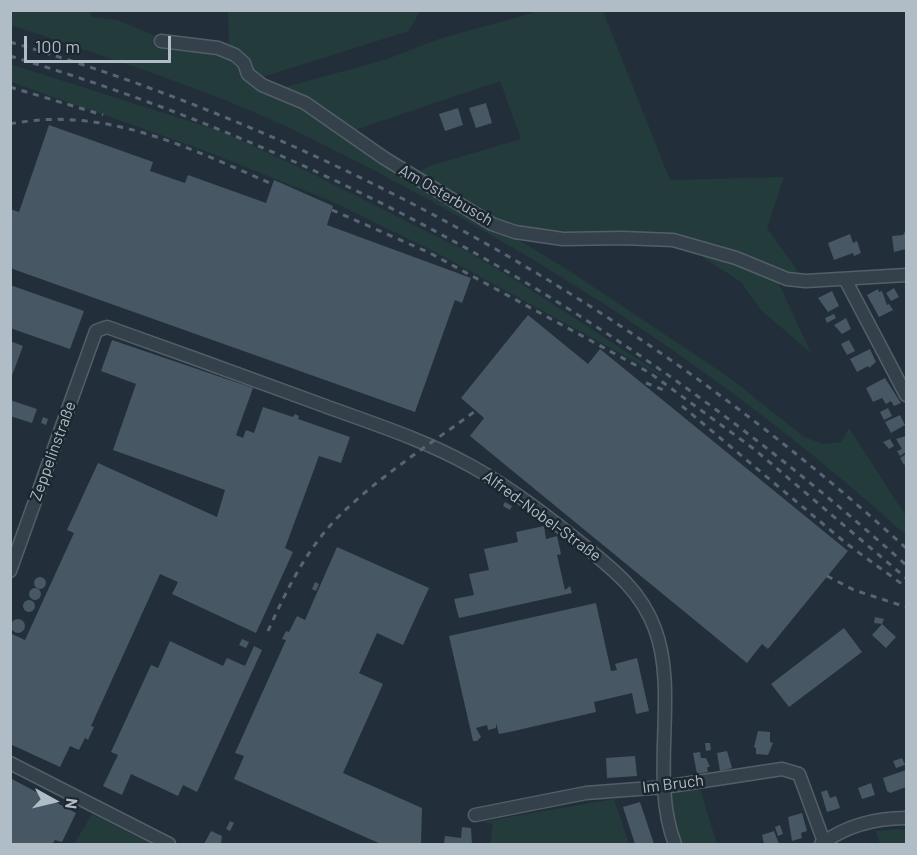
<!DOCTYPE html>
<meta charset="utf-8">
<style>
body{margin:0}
#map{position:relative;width:917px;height:855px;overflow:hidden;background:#222f3a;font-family:Barlow,sans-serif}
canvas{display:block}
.frame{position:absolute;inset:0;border:12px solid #b0bcc6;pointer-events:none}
.north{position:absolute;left:24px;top:771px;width:60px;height:60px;-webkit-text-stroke:4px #1b262f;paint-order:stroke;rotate:98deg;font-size:16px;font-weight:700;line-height:24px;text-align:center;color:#b0bcc6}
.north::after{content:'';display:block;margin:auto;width:21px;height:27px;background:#b0bcc6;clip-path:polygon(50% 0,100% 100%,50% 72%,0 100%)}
.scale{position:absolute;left:24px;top:36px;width:147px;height:27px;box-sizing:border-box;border:3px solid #b0bcc6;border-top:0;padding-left:8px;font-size:18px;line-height:21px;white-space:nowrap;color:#b0bcc6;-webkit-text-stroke:4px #1b262f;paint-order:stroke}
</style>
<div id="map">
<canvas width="917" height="855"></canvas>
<div class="frame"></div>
<div class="north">N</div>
<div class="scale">100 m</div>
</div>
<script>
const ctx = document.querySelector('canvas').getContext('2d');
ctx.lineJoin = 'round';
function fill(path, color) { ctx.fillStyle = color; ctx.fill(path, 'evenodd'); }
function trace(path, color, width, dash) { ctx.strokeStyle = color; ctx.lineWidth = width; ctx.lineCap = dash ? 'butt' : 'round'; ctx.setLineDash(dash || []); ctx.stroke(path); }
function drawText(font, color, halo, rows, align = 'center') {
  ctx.font = font + ' Barlow,sans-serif'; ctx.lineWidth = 5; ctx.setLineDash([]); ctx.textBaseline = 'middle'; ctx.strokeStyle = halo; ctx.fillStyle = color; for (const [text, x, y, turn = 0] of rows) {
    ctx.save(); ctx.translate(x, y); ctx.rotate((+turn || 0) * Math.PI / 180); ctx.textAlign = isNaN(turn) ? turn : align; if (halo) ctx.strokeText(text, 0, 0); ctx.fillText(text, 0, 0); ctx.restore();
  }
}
fill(new Path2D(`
 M10,11H90L92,17L118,20L160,38L229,49L228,11H420L409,31L259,78L282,88L387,59L439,39L539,11H603L670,180L784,177L767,228L802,277L779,284L811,353L761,310L741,282L698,254L675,246L652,243L517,239L565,268L730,378L804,437L823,444L841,442L849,428L906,516V535C765,408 613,302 447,210C376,171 303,131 227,101C156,73 83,49 11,25ZM500,81L521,139L429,166L409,177L346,133Z
 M10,64L220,131L305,170L470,253L519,282L671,381L433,251L333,202L203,150L11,82Z
 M699,786L717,844H680L669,791Z
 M614,799L629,844H490L493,824L481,822Z
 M92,814L152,844H74Z
 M898,829L906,830V844H880L876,831Z`), '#233b3b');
fill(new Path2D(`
 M486,103L492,123L476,128L469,108Z
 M458,108L463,125L445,131L439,114Z
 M49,125L153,162L150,171L185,183L188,175L266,203L274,180L333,206L327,225L471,278L462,303L455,300L415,412L10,268V209L19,212Z
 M906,230V249L894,252L892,236L903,235Z
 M850,234L853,243L857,241L861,253L854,256L853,253L834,260L828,243Z
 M10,285L84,311L70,349L10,328Z
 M894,288L899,297L891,301L886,293Z
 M878,289L879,292L882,291L887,305L889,304L893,310L879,317L867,295Z
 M832,291L839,306L828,312L818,298Z
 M834,314L836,318L827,323L825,318Z
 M528,315L588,364L600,349L848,551L768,649L762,644L747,663L470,436L484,418L461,398Z
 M846,318L851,329L842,334L834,325Z
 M112,340L253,388L236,435L243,438L246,430L254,433L263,407L293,417L295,414L299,416L298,419L350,437L341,463L319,456L285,548L293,552L256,633L172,594L178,582L160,574L91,726L94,727L88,740L85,738L79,750L70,746L60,767L10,744V633L25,640L74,533L67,530L98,463L217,517L225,490L113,450L136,384L101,371Z
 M849,340L855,351L847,355L841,344Z
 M10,341L23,346L11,378H10Z
 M870,349L876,362L869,368L868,366L857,372L850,359Z
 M885,378L901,403L894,406L891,401L886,404L882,398L873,402L866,388Z
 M10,400L37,409L32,423L10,416Z
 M888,408L892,416L884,420L880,412Z
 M900,415L905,425L891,433L885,422Z
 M43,417L48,419L46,425L41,423Z
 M906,436V452L900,456L897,451L902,449L896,439Z
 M890,439L894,446L889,449L883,442Z
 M906,454V463L904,465L900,458Z
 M505,502L512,506L510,510L503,506Z
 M544,526L546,539L557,536L561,554L557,555L565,590L570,586L572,593L459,618L454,599L474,595L469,574L489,570L484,549L518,542L516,532Z
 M337,547L429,588L403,645L377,633L359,673L383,684L343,773L422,808L421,844H381L234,779L244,756L235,753L286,640L282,639L286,631L289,632L297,616L305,620Z
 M34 583a6 6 0 1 1 12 0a6 6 0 1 1-12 0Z
 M315,582L319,584L316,591L312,589Z
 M29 594a6 6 0 1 1 12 0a6 6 0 1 1-12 0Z
 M23 606a6 6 0 1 1 12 0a6 6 0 1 1-12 0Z
 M596,603L611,671L617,670L615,664L637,658L649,711L636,714L632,693L594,702L596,712L514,731L499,734L496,723V728L488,730L487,725L476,728L481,737L477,741H473L449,636Z
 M875,617L884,619L882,624L896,637L886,648L872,635L882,624L874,623Z
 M11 626a7 7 0 1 1 14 0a7 7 0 1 1-14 0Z
 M844,628L862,652L789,707L771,684Z
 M242,639L249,642L246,648L239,645Z
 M170,641L223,666L227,658L245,666L254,646L262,650L197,792L183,785L178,796L131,774L122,795L103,786L118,755L111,752L151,665L158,668Z
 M758,731L770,732V742L773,743L768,755L756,754V748L754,747Z
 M705,743H710L711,750L706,751Z
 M727,751L732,768L720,771L717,753Z
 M700,752L701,758H706L710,767H707L708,772L697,774L693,753Z
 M635,756L637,776L607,778L606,758Z
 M902,758L905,765L896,768L893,761Z
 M906,770V787L890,793L887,791L883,778Z
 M10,778L76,813L62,842L55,840L52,844H10Z
 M871,783L875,795L862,799L858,788Z
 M827,790L830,798L836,796L840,808L827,812L821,792Z
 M640,802L654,844H635L623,807Z
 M802,813L807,831L801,833L802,838L792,841L788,817Z
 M230,821L234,823L230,831L226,829Z
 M780,825L783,834L778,836L775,827Z
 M462,827L471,828L472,844H444L445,836L461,838Z
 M211,831L222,836L221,843L204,844Z
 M774,831L779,844H764L762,835Z`), '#475763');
const minor = new Path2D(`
 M161,41L218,48L235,55L244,63L248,74L262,85L305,103L384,158L492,224L515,232L563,239L622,238L673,240L736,258L787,279L806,281L906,275
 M845,279L906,395
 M10,571L96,331L107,327C180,353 252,379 325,406C374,424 425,440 471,466C511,488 547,516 582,544C613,569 641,591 655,629C679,693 649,778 675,844
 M10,763L169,844
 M475,815L586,793L664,787L782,769L799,774L824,842
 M821,844C846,826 876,818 906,818`);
trace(minor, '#535f68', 15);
trace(minor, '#35414a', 12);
trace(new Path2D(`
 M10,42C344,140 650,315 906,548
 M10,56C351,158 642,328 906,565
 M10,87L103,115
 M10,124C104,105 189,148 272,184
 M332,210L430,253L650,373L754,449L906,578
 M646,383L666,391
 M682,406L847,544L906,587
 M827,576L854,590L906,607
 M268,631C287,589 307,548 340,515C380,476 429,445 474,412`), '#576672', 3, [6, 6]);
drawText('16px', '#b0bcc6', '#1b262f', [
 ["Am Osterbusch",446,195,30],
 ["Zeppelinstraße",53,451,-70],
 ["Alfred-Nobel-Straße",542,516,36],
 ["Im Bruch",673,784,-7]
]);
</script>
